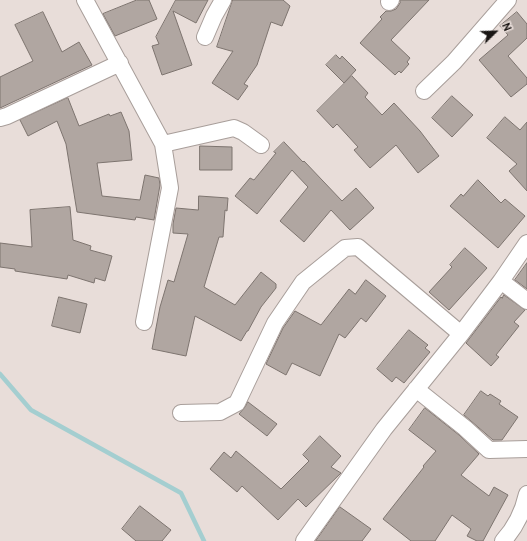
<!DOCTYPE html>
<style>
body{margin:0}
#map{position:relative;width:527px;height:541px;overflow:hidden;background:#e8ddd9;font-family:Overpass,sans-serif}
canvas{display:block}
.north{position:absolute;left:475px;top:12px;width:40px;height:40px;-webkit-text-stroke:3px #e8ddd9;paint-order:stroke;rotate:67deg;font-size:11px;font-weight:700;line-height:16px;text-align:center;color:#1a1614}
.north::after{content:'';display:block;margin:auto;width:14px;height:18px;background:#1a1614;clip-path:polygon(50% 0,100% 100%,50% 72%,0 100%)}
</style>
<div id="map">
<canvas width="527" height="541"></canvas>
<div class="north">N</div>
</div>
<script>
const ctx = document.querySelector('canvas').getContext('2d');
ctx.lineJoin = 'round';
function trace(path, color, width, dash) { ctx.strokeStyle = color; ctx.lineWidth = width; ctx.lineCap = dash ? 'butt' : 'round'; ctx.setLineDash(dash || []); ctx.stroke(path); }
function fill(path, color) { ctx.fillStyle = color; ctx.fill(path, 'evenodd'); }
trace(new Path2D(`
 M0,374L31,410L181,493L204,541`), '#a4ced0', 4.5);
const building = new Path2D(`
 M137,0H149L157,19L115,36L103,14Z
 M176,0H208L196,23L173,11L192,65L162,75L152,46L159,44L156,37Z
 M233,0H283L290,6L282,26L271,22L257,65L244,84L248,86L238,100L212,83L233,51H231L217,47Z
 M400,0H429L391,40L410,58L407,62L409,64L401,73L399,71L395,75L360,43L382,19L380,17L386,11H391L396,9L400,3Z
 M43,12L62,52L79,42L92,65L0,108V77L33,61L15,25Z
 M517,12L527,24V38L508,56L527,78V84L511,97L479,60L508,35L500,26Z
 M336,55L340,59L342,56L356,70L344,83L326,65Z
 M352,76L368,93L365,97L382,115L394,103L420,131L439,156L418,173L396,145L370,168L354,150L358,147L337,124L333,128L317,111Z
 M452,96L473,115L452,137L432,118Z
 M68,98L79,126L109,114L110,116L121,112L129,131L132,160L97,163L102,196L140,200L145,175L159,178L160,185L154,220L136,217L135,220L77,212L66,144L57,121L28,136L20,120Z
 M505,117L520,130L527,122V191L509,171L517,164L487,138Z
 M284,142L303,162L304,161L342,201L356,188L374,208L350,230L331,210L304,242L280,221L308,187L292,170L257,214L235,196L250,178L254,180L276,153L274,152Z
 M200,146L232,147V170H200Z
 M478,180L501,203L505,199L525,216L498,248L450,206L461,194L463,196Z
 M199,196L228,198L227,211L225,210L223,237H219L204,287L235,305L261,272L276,284V288L261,307L248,331H247L241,341L195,316L186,356L152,349L160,307L168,280L174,282L188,234L173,233V224L176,208L198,210Z
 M70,207L73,240L91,246L90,250L112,256L105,281L95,278L94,283L68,275L67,279L15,271V269L0,267V243L32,247L30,210Z
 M465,248L487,268L449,310L429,292L452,267L450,265Z
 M527,263V289L515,280Z
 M366,280L386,296L366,322L361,318L345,338L339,334L320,376L292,363L286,375L266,364L283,328L295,311L321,325L349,289L355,294Z
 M504,295L525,310L514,322L519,326L496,355L499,357L491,366L466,343L501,297L502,298Z
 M59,297L87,304L80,333L52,326Z
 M409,330L428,345L425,348L430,352L404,383L396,377L392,382L377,369Z
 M481,391L488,396L490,394L501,401L499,404L518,417L502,440H493L464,415Z
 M248,402L277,424L267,436L239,414L245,407Z
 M425,408L459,435L479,454L461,475L489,496L494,487L508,495L483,541H477L467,536L471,529L452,515L435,541H411L383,519L424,467L423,466L436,451L409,430Z
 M320,436L341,456L331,467L341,473L306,507L298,499L278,520L242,486L237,492L210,469L224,452L231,458L236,451L281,489L309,461L303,455Z
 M140,506L171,530L162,541H136L122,529Z
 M340,507L371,529L362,541H316Z`);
fill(building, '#b0a6a1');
trace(building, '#7d746f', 1);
const street = new Path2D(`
 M85,0L163,144L170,188L144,322
 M389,2L391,0
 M205,37L214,16L223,0
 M424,91L454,62L508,0
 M0,118L7,116L120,63
 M163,144L234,128L243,132L261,145
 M501,281L527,301
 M416,389L465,428L489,450L527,449
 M181,413L220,412L237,403L275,323L303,282L345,248L358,247L461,334
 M304,541L384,429L461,334L501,281L527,243
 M503,541C515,528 523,512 527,494`);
trace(street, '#a89e9a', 18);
trace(street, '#fff', 16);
</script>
